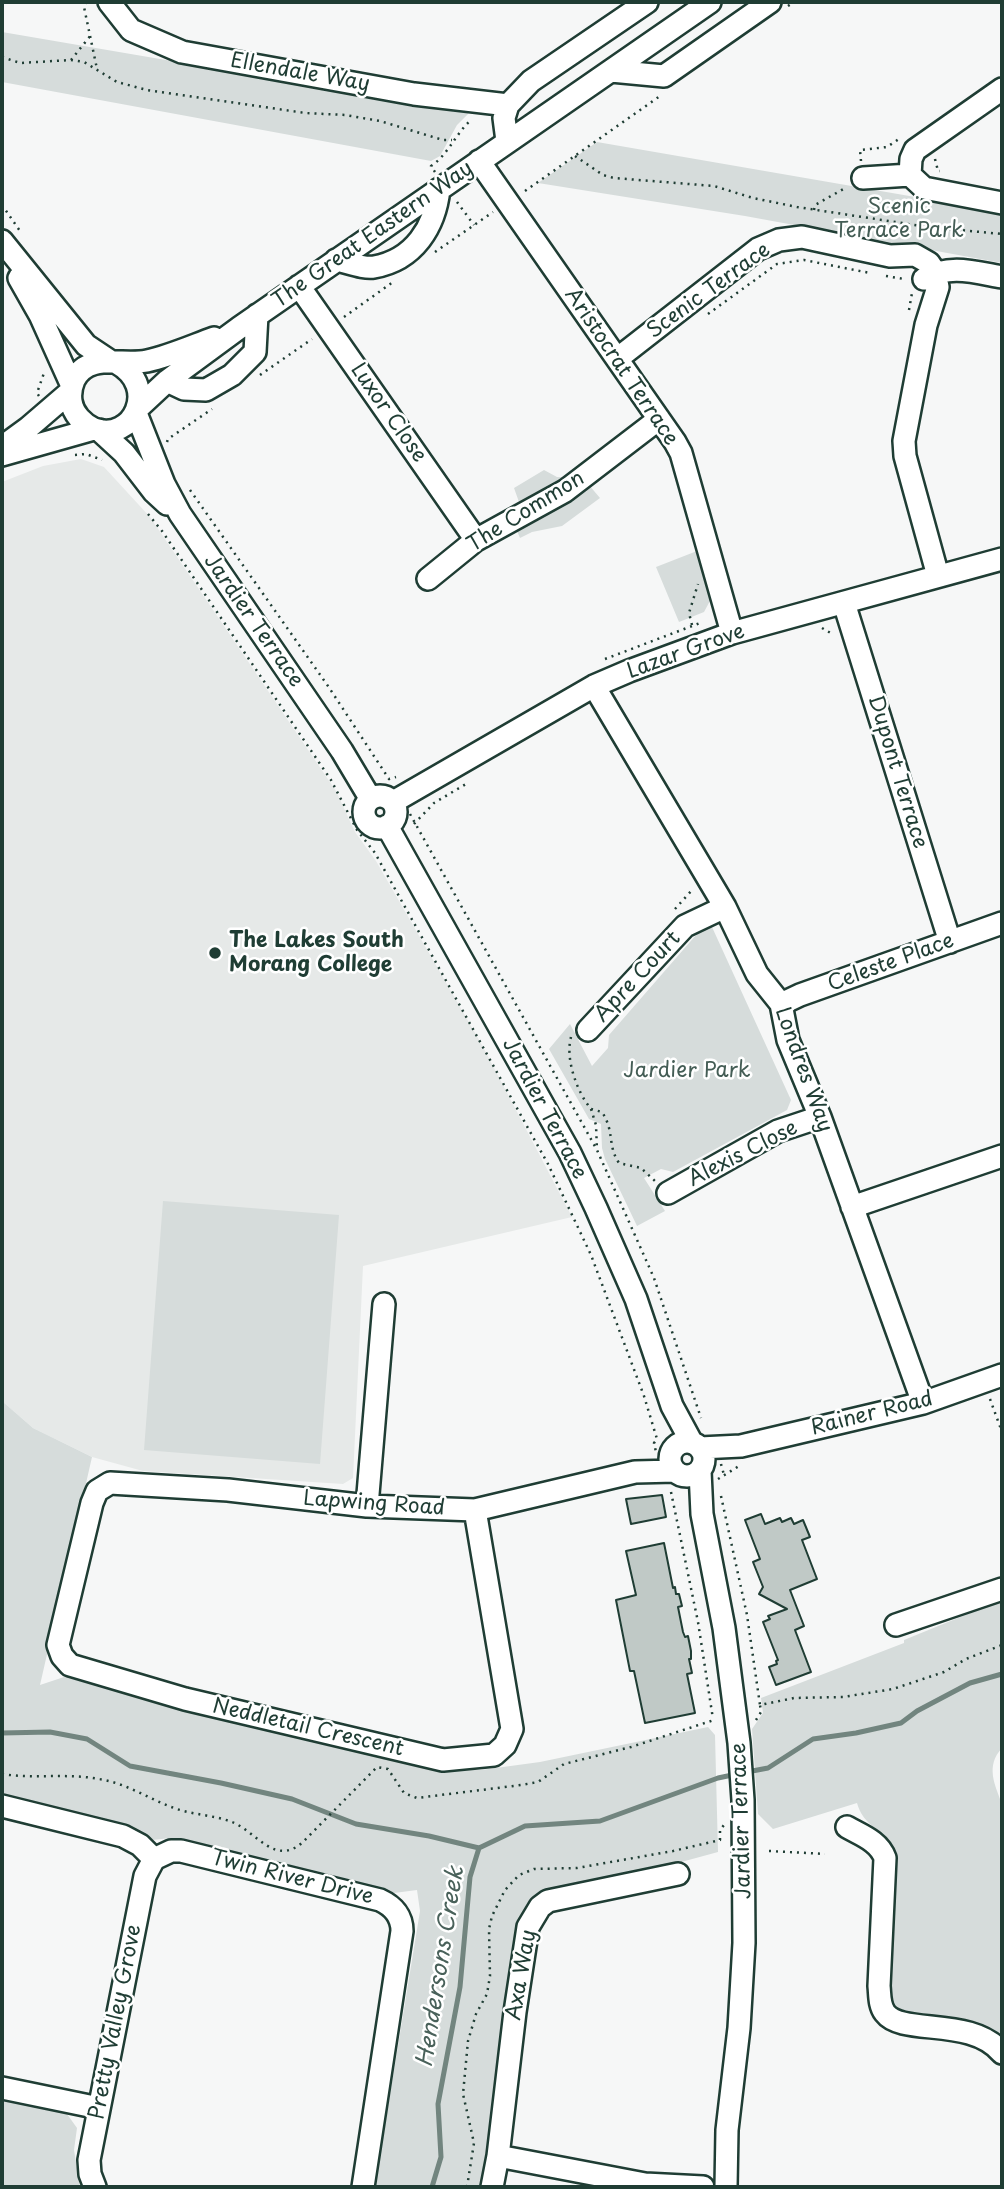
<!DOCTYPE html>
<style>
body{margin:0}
#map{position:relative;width:1004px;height:2189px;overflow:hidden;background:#f6f7f7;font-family:"Playpen Sans",sans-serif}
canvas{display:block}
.frame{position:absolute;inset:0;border:4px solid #1f3d34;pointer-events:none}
</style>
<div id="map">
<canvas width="1004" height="2189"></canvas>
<div class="frame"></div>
</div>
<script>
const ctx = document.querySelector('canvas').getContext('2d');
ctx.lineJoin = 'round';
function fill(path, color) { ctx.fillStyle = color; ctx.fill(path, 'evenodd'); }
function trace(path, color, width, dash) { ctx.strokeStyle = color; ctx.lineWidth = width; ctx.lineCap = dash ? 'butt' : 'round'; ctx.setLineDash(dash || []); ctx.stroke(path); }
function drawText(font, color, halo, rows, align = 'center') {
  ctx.font = font + ' "Playpen Sans",sans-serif'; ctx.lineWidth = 5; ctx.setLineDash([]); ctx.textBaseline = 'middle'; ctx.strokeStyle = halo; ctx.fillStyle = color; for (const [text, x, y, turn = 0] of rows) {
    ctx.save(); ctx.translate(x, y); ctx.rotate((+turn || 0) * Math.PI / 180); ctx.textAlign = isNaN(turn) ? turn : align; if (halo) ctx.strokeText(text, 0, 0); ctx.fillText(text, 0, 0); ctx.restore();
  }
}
fill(new Path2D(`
 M81,459L104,467L150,517L336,791L355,832L376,861L482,1045L572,1217L363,1266L353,1478L343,1484L143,1471L92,1457L33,1428L2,1401V482L43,466Z`), '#e6e9e8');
fill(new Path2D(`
 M2,32L470,112L457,125L440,156L431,161L2,82Z
 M597,142L1002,212V263L745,216L538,183Z
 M544,470L557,477L583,478L600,498L562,526L532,532L520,538L512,519L519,502L514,488Z
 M697,551L711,599L704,612L679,622L656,567Z
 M703,927H712L791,1100L787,1110L673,1172L661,1169L644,1178L665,1211L637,1226L605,1159L602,1148L601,1124L589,1119L549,1049L570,1024L592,1066L608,1048L609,1035Z
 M163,1201L339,1215L320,1464L144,1450Z
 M2,1401L33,1428L92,1457L40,1685L64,1677L398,1761L441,1769L481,1770L540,1762L708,1727L715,1735L718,1852L641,1873L545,1893L534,1897L527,1906L483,2187H375L420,1911L417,1890L394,1893L171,1838L152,1840L126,1827L2,1797Z
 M1002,1600V1748C985,1766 995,1785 1002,1804V2040C995,2034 988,2028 979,2025C954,2017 896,2025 889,1995L886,1842C876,1825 863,1824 857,1803L773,1829L758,1814L752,1729L763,1713L761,1698L904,1643V1640Z
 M2,2099L67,2114L77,2128L74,2150L80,2187H2Z`), '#d6dcdb');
trace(new Path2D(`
 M2,1733L50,1732L87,1739L130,1766L221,1783L292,1799L356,1824L429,1836L479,1848
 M747,1772L768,1768L813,1739L856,1733L901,1723L917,1711L970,1683L1002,1674
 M432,2187L441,2157L438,2104L460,1987L470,1877L479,1848L525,1826L600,1821L718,1778L737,1774`), '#72857f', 5);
const building = new Path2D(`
 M662,1495L666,1517L631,1524L626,1499Z
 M761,1514L765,1524L780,1518L782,1522L791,1518L794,1524L803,1520L810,1537L802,1540L817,1579L790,1590L804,1626L795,1630L811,1672L776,1685L769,1667L777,1664L776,1661L778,1660L763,1622L770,1619L768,1616L787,1609L759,1594L763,1587L753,1562L760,1559L745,1520Z
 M664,1543L673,1588L675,1587L676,1594H679L682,1606L678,1607L683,1632L685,1637L688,1636L691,1651V1659H689L692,1673L687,1674L695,1713L645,1723L634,1671H630L616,1600L636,1595L626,1551Z`);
fill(building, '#c0c9c6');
trace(building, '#1f3d34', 2);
const minor = new Path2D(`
 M109,2L131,30L182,52L414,94L508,105
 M611,71L664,76L770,2
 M1002,89L915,150L911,159L910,175L924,188L1002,203
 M507,141L504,118L508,105L531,81L647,2
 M479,161L675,442L681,453L732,633
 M863,178L910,175
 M2,241L86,345L110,361
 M336,260C347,262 364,269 374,267C414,260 435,227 439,189
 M19,278L40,315L72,386
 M924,279C949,264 974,272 1002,277
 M299,286L476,540
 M617,359L758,249L779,240L802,237L890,256L915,255L929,263L935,272L938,287L926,325L904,441L905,456L938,576
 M117,363C160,387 133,443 94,429C83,424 73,414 71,401C70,394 71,387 74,380C88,352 122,366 147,361C170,356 192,346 214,338
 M167,381L184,389L206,390L232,375L255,352L257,315
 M138,408L167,381L239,328L710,2
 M136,413L164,484L180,514L342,751L370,798
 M99,430L124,453L154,492L167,504
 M2,447L28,428L71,391
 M2,455L94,429
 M428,579L476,540L565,491L659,419
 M844,603L950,942
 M594,686L725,907L757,974L781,1004L788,1040L820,1117L923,1403
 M364 812a16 16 0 1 1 32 0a16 16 0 1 1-32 0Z
 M393,802L594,686L629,671L732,633L1002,559
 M387,826L570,1153L596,1208L636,1299L672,1406L692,1443
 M781,1004L800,995L1002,923
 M588,1030L685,926L725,907
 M668,1193L778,1131L820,1117
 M852,1207L1002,1156
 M670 1459a17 17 0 1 1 34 0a17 17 0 1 1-34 0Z
 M700,1448L741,1446L923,1403L1002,1375
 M700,1471L702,1514L724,1628L739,1743L743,1800L744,1943L739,2028L727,2130L726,2187
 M367,1506L384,1304
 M475,1510L512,1729L505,1745L494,1755L443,1760L185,1699L70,1665L62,1656L58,1645L92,1503L97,1491L110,1483L228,1490L367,1506L475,1510L635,1472L675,1471
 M896,1625L1002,1589
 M2,1806L123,1836L140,1845L154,1859L171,1851H181L380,1900C393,1906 402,1916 402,1931L363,2187
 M847,1827C861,1835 879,1841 885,1858L879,1986C880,1995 879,2005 885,2013C902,2036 972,2016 1002,2053
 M2,2088L99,2108
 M498,2156L645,2184L703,2187
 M95,2187L90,2174L89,2160L145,1876L154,1859
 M492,2187L498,2156L515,2012L528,1927L540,1907L548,1901L678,1874`);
trace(minor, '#1f3d34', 26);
trace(new Path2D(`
 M86,2L84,7L97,69
 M788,6L794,2
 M2,57L20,63L71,60L84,62L117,82L147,90L305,113L345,115L380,121L443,140H452
 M71,60L91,35
 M575,156L603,175L614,178L714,186L753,198L797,207L928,227L1002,234
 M935,159L938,171H940
 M861,161L860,150L887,147L899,139
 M435,172L431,166C449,154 455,134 472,119
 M525,191L660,96
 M457,202L474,225
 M2,205L20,231
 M814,210L815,205L847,187
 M435,252L493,212
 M886,276L904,279
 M909,310L912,293
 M708,314L777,264L804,260L870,273
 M344,317L393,282
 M260,375L312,339
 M39,396L37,393L44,373
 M167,442L168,439L212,409
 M75,455L86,454L102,460
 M190,490L328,686L389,779L396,777
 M148,514L162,531L331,780L357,830L375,853L548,1164L591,1255L644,1396L657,1439L654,1443L656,1452
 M692,625L689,613L698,584
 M822,628L834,635
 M605,659L700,623
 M410,814L597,1150L654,1278L701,1418
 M414,824L434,803L466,784
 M675,909L692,890
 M571,1037C565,1059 577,1092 591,1109L602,1112C615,1132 607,1145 619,1163L641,1168L655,1181
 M591,1109L596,1125L597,1150
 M990,1399L1002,1432
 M721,1464L724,1475
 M718,1479L739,1466
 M671,1492L698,1622L713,1719
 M721,1496L747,1615L760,1705
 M756,1720L761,1712L760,1705L794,1698L843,1697L893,1689L944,1672L966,1659L1002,1645
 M2,1774C34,1779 67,1773 99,1779C126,1783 149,1799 174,1808C193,1815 214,1815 232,1822C257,1832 274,1866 302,1843L377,1767L388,1769L404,1793L417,1798L521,1785L538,1782L564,1764L631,1747L714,1720
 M769,1851L825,1854
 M467,2187L474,2143L463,2094L468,2041L476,2014L487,1994L490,1976L489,1929L492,1916L505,1890L519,1875L534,1869L577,1868L673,1851L720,1840V1830L724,1825`), '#1f3d34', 2.5, [2, 5]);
trace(minor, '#fff', 21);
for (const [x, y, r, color] of [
 [215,953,7,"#1f3d34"]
]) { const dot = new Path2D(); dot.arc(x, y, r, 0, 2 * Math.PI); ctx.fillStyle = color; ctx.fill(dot); trace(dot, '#fff', 2.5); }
drawText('21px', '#1f3d34', '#fff', [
 ["Ellendale Way",300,73,10],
 ["The Great Eastern Way",373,235,-35],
 ["Scenic Terrace",709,291,-36],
 ["Aristocrat Terrace",621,367,56],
 ["Luxor Close",388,413,55],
 ["The Common",526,512,-32],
 ["Jardier Terrace",253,621,55],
 ["Lazar Grove",686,652,-20],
 ["Dupont Terrace",897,772,73],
 ["Celeste Place",891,963,-20],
 ["Apre Court",638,977,-47],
 ["Londres Way",803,1070,70],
 ["Jardier Terrace",544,1109,62],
 ["Alexis Close",743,1154,-27],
 ["Rainer Road",872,1414,-14],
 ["Lapwing Road",374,1504,4],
 ["Neddletail Crescent",308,1728,13],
 ["Jardier Terrace",742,1821,-92],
 ["Twin River Drive",292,1878,14],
 ["Axa Way",522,1975,-80],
 ["Pretty Valley Grove",116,2022,-79]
]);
drawText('21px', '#445d55', '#fff', [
 ["Scenic",899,207],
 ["Terrace Park",899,231],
 ["Jardier Park",687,1071]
]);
drawText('bold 21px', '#1f3d34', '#fff', [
 ["The Lakes South",229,941],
 ["Morang College",229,965]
], 'left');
drawText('italic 23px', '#49615a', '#fff', [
 ["Hendersons Creek",441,1967,-81]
]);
</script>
